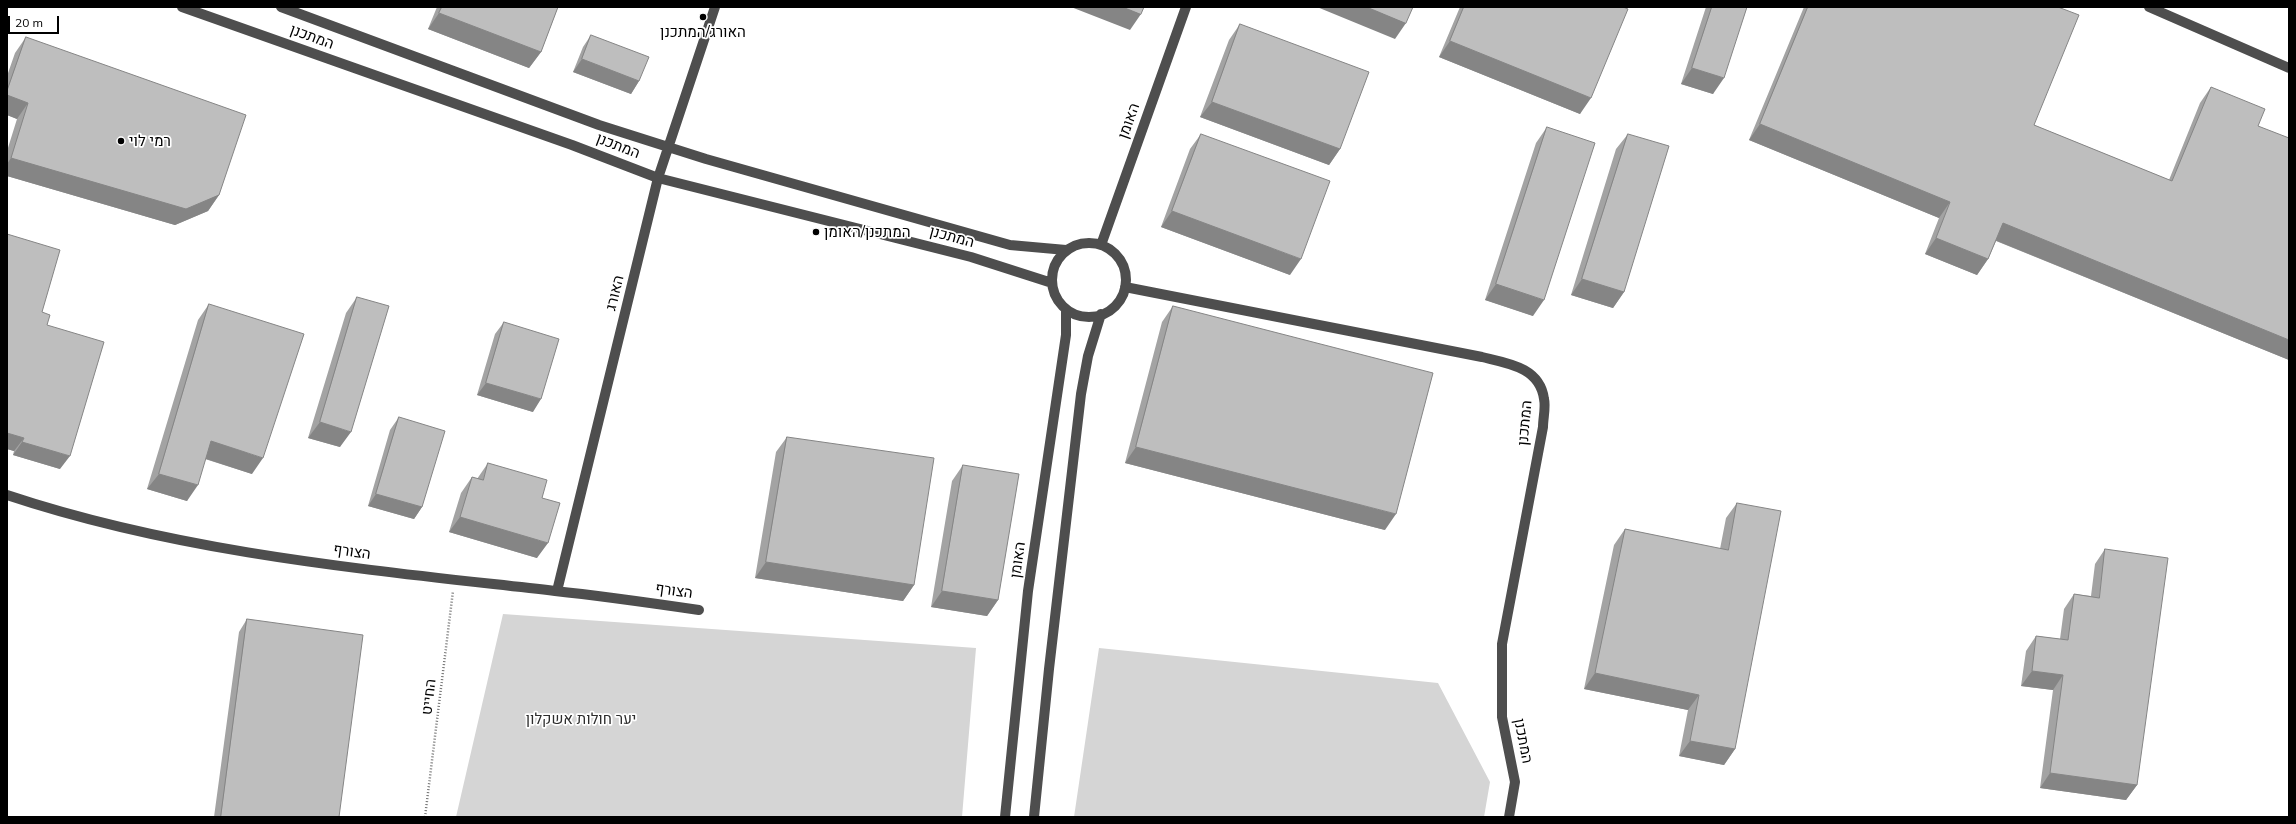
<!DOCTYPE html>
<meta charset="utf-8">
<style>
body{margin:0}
#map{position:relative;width:2296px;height:824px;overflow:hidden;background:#fff;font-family:Mulish,sans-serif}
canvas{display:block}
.frame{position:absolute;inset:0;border:8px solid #000;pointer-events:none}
.scale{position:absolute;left:8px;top:16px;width:51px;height:18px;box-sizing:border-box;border:2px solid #000;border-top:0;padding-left:5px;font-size:12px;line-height:14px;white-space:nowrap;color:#000;-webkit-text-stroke:3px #fff;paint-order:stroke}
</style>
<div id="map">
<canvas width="2296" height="824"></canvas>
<div class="frame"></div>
<div class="scale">20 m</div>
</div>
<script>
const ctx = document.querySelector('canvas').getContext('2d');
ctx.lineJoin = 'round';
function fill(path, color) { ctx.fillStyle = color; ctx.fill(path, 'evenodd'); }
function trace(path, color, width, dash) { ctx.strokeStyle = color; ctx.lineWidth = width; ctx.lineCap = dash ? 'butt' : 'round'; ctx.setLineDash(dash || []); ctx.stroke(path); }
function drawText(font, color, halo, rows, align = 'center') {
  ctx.font = font + ' Mulish,Heebo,sans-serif'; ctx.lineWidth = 3.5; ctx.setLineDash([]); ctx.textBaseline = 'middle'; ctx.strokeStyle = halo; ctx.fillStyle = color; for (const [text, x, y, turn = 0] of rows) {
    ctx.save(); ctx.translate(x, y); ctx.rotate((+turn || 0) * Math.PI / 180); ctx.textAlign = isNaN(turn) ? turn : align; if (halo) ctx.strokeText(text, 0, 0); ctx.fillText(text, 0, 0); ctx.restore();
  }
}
fill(new Path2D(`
 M503,614L976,648L962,817H456Z
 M1099,648L1438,683L1490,782L1484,817H1074Z`), '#d5d5d5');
trace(new Path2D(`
 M425,817L453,591`), '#707070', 2.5, [1, 2]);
trace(new Path2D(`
 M182,7L572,145L658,178L971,257L1052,283
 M281,7L599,125L706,159L1010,245L1066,250
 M2149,7L2289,68
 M1052 280a37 37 0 1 1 74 0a37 37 0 1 1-74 0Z
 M1101,245L1186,7
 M1125,287L1482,357C1507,363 1540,367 1544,399C1546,407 1543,418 1543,427L1502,644V717L1515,782L1509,817
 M7,495C184,554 372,570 555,591C603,596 651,603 699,610
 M557,591L658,178L715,7
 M1005,817L1028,591L1066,335V309
 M1034,817L1049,669L1081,394L1088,356L1101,314`), '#4e4e4e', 10);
fill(new Path2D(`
 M437,7H558L541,52L529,68L428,29Z
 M1460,7H1623L1580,114L1439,57Z
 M1706,7H1747L1713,94L1681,84Z
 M1804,7H2058L2034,125L2169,180L2200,103L2211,87L2258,126L2289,360L1996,241L1988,259L1977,275L1925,254L1939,218L1749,140Z
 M1240,24L1340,149L1329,165L1200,117L1229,40Z
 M591,35L639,81L631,94L573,72L583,47Z
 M26,37L219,195L208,211L175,225L7,176V151L17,119L7,115V76L15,53Z
 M1547,127L1533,316L1485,300L1536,143Z
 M1201,134L1290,275L1161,227L1190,149Z
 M1628,134L1624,292L1613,308L1571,295L1616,149Z
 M7,234L42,312L47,325L60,469L13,455L14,451L7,449Z
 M357,297L340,447L308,438L346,313Z
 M209,304L252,474L205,459L187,501L147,489L198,320Z
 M1173,306L1385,530L1125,463L1162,322Z
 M504,322L533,412L477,395L495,334Z
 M399,417L422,507L414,519L368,506L390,430Z
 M787,437L914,585L903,601L755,578L776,452Z
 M488,463L542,498L537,558L449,532L461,493L472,477L477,479Z
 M963,465L998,600L987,616L931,607L952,481Z
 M1737,503L1735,749L1724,765L1679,756L1688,710L1584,689L1614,545L1625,529L1720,549L1726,518Z
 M2105,549L2137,785L2126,800L2040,788L2053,690L2021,686L2026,651L2036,636L2060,639L2064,609L2074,594L2091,596L2095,564Z
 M247,619L339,817H214L239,632Z`), '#a3a3a3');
fill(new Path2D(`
 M1071,7H1123L1141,14L1130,30Z
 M1317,7H1367L1406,23L1395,39Z
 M439,13L541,52L529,68L428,29Z
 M1450,41L1591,98L1580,114L1439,57Z
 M582,59L639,81L631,94L573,72Z
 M1692,68L1724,78L1713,94L1681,84Z
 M7,95L28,103L17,119L7,115Z
 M1212,102L1340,149L1329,165L1200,117Z
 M1760,124L1950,202L1939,218L1749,140Z
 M11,158L219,195L208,211L175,225L7,176V164Z
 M1172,211L1301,259L1290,275L1161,227Z
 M2003,223L2289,340V360L1992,239Z
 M1936,238L1988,259L1977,275L1925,254Z
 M1582,279L1624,292L1613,308L1571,295Z
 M1496,284L1544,300L1533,316L1485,300Z
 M486,383L541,399L533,412L477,395Z
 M320,422L351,432L340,447L308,438Z
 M7,433L24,438L14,451L7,449Z
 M211,441L263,458L252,474L200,457Z
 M22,442L70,456L60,469L13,455Z
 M1136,447L1396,514L1385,530L1125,463Z
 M159,474L198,485L187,501L147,489Z
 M376,494L422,507L414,519L368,506Z
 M460,517L548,543L537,558L449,532Z
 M766,562L914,585L903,601L755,578Z
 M942,591L998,600L987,616L931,607Z
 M2032,671L2063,675L2053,690L2021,686Z
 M1595,673L1699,695L1688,710L1584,689Z
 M1690,741L1735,749L1724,765L1679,756Z
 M2050,773L2137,785L2126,800L2040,788Z`), '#858585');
const building = new Path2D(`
 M442,7H558L541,52L439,13Z
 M1123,7H1144L1141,14Z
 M1367,7H1413L1406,23Z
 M1464,7H1623L1628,9L1591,98L1450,41Z
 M1712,7H1747L1724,78L1692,68Z
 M1808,7H2058L2079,15L2034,125L2172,181L2211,87L2265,109L2258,126L2289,138V340L2003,223L1988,259L1936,238L1950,202L1760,124Z
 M1240,24L1369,72L1340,149L1212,102Z
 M591,35L649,57L639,81L582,59Z
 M26,37L246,115L219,195L186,209L11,158L28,103L7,95V91Z
 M1547,127L1595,143L1544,300L1496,284Z
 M1201,134L1330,181L1301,259L1172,211Z
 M1628,134L1669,146L1624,292L1582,279Z
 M7,234L60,250L42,312L50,315L47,325L104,342L70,456L22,442L24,438L7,433Z
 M357,297L389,306L351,432L320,422Z
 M209,304L304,334L263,458L211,441L198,485L159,474Z
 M1173,306L1433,373L1396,514L1136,447Z
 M504,322L559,339L541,399L486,383Z
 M399,417L445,431L422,507L376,494Z
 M787,437L934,458L914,585L766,562Z
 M488,463L547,480L542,498L560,503L548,543L460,517L472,477L483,480Z
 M963,465L1019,474L998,600L942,591Z
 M1737,503L1781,511L1735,749L1690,741L1699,695L1595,673L1625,529L1728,550Z
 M2105,549L2168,558L2137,785L2050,773L2063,675L2032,671L2036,636L2068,640L2074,594L2099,598Z
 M247,619L363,635L339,817H221Z`);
fill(building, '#bebebe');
trace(building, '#858585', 1);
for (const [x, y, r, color] of [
 [703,17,4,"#000"],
 [121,141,4,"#000"],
 [816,232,4,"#000"]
]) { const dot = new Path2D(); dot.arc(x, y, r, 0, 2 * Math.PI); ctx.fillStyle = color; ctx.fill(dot); trace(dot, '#fff', 1.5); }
drawText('15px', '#000', '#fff', [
 ["האורג/המתכנן",703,32,"center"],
 ["רמי לוי",129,141],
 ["המתכנן/האומן",824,232]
], 'left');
drawText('15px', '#000', '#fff', [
 ["המתכנן",312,37,20],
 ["האומן",1129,121,-70],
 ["המתכנן",618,146,21],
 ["המתכנן",952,237,15],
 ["האורג",615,293,-76],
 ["המתכנן",1525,423,-85],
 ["הצורף",352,552,8],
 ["האומן",1018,560,-82],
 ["הצורף",674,591,8],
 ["החייט",429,697,-83],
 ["המתכנן",1523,741,79]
]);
drawText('15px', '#2c2c2c', '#fff', [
 ["יער חולות אשקלון",581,719]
]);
</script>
